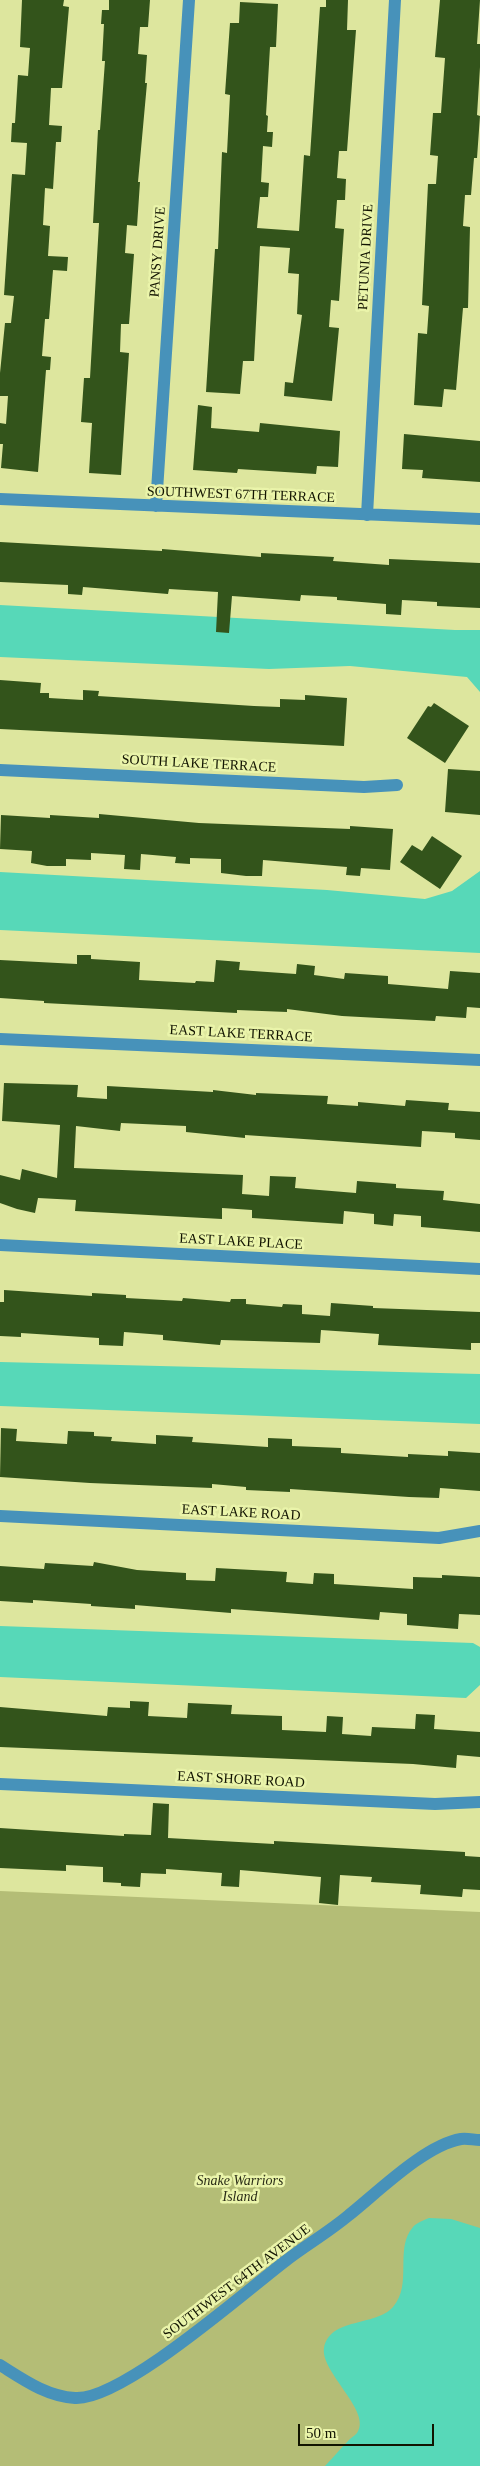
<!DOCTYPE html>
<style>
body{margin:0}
#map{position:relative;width:480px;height:2466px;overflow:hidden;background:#dde69e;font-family:"Times New Roman",serif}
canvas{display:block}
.scale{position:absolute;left:298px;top:2424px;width:136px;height:22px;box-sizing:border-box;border:2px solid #121400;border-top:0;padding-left:6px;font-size:15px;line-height:18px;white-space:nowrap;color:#121400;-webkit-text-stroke:4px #eaf4aa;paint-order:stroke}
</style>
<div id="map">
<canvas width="480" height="2466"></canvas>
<div class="scale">50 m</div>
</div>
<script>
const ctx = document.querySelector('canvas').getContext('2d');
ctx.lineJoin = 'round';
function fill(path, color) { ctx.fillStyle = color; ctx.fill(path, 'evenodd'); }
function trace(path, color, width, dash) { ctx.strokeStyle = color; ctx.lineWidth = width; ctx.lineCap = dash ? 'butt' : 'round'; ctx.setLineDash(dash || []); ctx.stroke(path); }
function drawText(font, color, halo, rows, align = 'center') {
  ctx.font = font + ' "Times New Roman",serif'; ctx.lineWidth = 5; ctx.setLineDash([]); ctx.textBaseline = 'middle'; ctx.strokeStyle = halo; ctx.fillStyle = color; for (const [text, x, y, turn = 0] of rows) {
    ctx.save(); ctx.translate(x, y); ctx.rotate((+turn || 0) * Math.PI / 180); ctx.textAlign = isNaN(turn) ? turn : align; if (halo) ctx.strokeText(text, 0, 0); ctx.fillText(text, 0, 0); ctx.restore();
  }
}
fill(new Path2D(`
 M0,1891L480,1912V2466H0Z`), '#b4bd76');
fill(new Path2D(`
 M0,605L455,630H480V692L467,677L350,666L269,669L0,657Z
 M480,871V953L0,930V872L327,890L425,899L452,891Z
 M0,1362L480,1374V1424L0,1406Z
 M0,1626L473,1643L480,1647V1685L466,1698L0,1677Z
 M429,2218L451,2219L480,2228V2466H325C333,2458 340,2449 348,2441C350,2438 355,2436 357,2433C373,2412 320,2372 324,2348C330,2317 375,2327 393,2307C413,2284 394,2249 413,2227C416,2223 424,2220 429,2218Z`), '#57d8b8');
fill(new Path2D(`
 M22,0H64L63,6L69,7L62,88H51L49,125L62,126L61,142H56L53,189L45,188L43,225L50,226L48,256L68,257L67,271L53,270L49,319H45L42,356L51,357L50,370H46L38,472L1,468L3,444H0V423L6,424L8,396H0V373L5,323H11L14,296L4,295L12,174L25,175L27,143L11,142L12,123H15L18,75L28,76L30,48L20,47Z
 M109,0H150L148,27H140L138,54L147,55L145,83H147L138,182H140L137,226L127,225L125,253L134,254L129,324H121L120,352L129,353L121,475L89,473L92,423L81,422L84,378H90L99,223H93L98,130H100L105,61H102L104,24H101L102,10H109Z
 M326,0H348L347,30H356L347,151H339L337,178L346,179L345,200H337L335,228L344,229L339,301L331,300L329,327L339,328L332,401L284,396L285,382L293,383L302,315L297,314L299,274L288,273L290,248L260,246L254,361H243L240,394L206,392L215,249H218L222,152L227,153L230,95L225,94L230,23H239L240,2L278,4L276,47H270L266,115L268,116L267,132H273L272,147L263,146L261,182L269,183L268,197H260L257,228L299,231L304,155L310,156L320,7H326Z
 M440,0H480L477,44H480V67L477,115L480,116L477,158H474L471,195H465L463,226L470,227L468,308H463L456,390L444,389L442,407L414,405L418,333L427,334L429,306L422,305L428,184H436L438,156L430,155L433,113H441L445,58L435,57Z
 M198,405L212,407L211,428L259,432L260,423L340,431L338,467L317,466L316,474L238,469L237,473L193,470Z
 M404,434L480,441V482L422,478L423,470L402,469Z
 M0,542L162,551V549L261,557V553L334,557L333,561L389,565V559L480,563V608L437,606V602L402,600L401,615L386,614V604L337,600V597L301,595L300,601L232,596L229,633L216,632L218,592L169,589L168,594L83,587L82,595L68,594V585L0,582Z
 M0,680L41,683L40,693H49V698L83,700V690L99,691L98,696L254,706L280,707V699L305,700V695L347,698L344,746L0,729Z
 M434,703L469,726L445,763L407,738L428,706L431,707Z
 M448,769L480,771V815L445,812Z
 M99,814L199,823L350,829V826L393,829L390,870L361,868L360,876L346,875L347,867L263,860L262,876H246L221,873V859L190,858V864L175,863L176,857L141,854L140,870L124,869L125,855L91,853V860L66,859V866H47L31,863L32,851L0,849L1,815L50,818V815L99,818Z
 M432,836L462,856L440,889L400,862L412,845L422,851Z
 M77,955H91V959L140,962L139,980L195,983L196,981L214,982L216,960L240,962L239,970L296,974L297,964L315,966L314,975L344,979L345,973L388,976V984L448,989L450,971L480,973V1008L467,1007L466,1018L436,1016L435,1021L342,1016L287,1009V1012L237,1010V1013L44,1003V1001L0,998V960L77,964Z
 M4,1083L78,1085L77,1097L107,1099V1086L213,1092V1090L256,1095V1093L328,1096L327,1104L358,1106V1102L405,1106L406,1100L449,1103L448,1110L480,1112V1140L455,1138V1133L422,1131L421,1147L245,1135V1138L186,1132V1126L121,1123L120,1131L76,1126L74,1168L243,1175L242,1194L269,1196L270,1176L296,1177L295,1188L356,1193L357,1181L396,1184V1188L444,1191L443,1200L480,1204V1232L421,1227V1216L394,1214L393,1226L374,1224V1214L344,1211L343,1224L252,1218V1210L222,1208V1219L75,1211L76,1200L38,1198L35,1213L17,1209L0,1203V1175L20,1180L22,1169L57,1178L60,1125L2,1121Z
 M4,1290L92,1296V1293L126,1295V1298L182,1301L183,1298L230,1302L231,1299H246V1304L282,1307L283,1304L302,1305V1314L330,1316L331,1303L373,1306V1308L480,1312V1343H471V1350L378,1345L379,1334L321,1330L320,1343L221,1340L220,1345L163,1340V1335L124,1332L123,1346L99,1345V1338L21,1333V1337L0,1336V1302H4Z
 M1,1428L17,1429L16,1441L67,1444L68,1431L94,1432V1436L112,1437L111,1441L156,1444V1435L193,1437L192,1442L268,1447V1438L292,1439V1446L341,1448V1453L408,1457V1454L448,1456V1451L480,1453V1491L440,1488L439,1498L409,1497L290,1489V1492L246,1490V1487L212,1484V1488L90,1483L0,1477Z
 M94,1562L137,1570L186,1573V1580L215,1581L216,1568L271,1571L287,1572L286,1582L313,1584L314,1573L334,1574V1584L413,1589V1577L442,1578V1575L480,1577V1615L459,1614L458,1629L407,1625V1614L380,1612L379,1620L231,1609V1613L135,1605V1609L91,1606V1604L33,1600V1603L0,1601V1566L44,1569L45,1563L93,1566Z
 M130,1701L149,1702L148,1716L187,1718L188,1703L232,1705L231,1714L282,1716V1730L326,1732L327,1716L343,1717L342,1734L371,1736L372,1727L415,1729L416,1714L435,1715L434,1729L480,1732V1757L457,1755L456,1768L413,1764L0,1747V1707L107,1716L108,1707L130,1708Z
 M153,1803L169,1804L168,1838L274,1844V1841L465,1852V1856L480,1857V1890L463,1889L462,1897L420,1894L421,1885L371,1882L372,1877L340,1875L338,1905L319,1903L321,1877L240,1870L239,1887L221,1886L222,1873L166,1869V1874L141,1873L140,1887L121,1886V1883L103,1882V1867L66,1865V1871L0,1868V1828L124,1836V1834L151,1835Z`), '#33541b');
trace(new Path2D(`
 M0,499L480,519
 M156,506L189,0
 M367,515L395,0
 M0,770L364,787L397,785
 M0,1039L480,1060
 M0,1245L480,1269
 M0,1516L439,1538L480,1531
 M0,1784L435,1804L480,1802
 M0,2365C24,2380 46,2396 75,2398C122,2401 247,2290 288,2259C308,2244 330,2231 349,2215C378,2192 425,2145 461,2139C467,2138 474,2140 480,2140`), '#4792ba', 12);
drawText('14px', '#121400', '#eaf4aa', [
 ["PANSY DRIVE",158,252,-86],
 ["PETUNIA DRIVE",366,257,-87],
 ["SOUTHWEST 67TH TERRACE",241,495,2],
 ["SOUTH LAKE TERRACE",199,764,3],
 ["EAST LAKE TERRACE",241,1034,3],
 ["EAST LAKE PLACE",241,1242,3],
 ["EAST LAKE ROAD",241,1513,3],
 ["EAST SHORE ROAD",241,1780,3],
 ["SOUTHWEST 64TH AVENUE",237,2282,-37]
]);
drawText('italic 14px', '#2b2d18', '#eaf4aa', [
 ["Snake Warriors",240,2181],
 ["Island",240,2197]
]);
</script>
